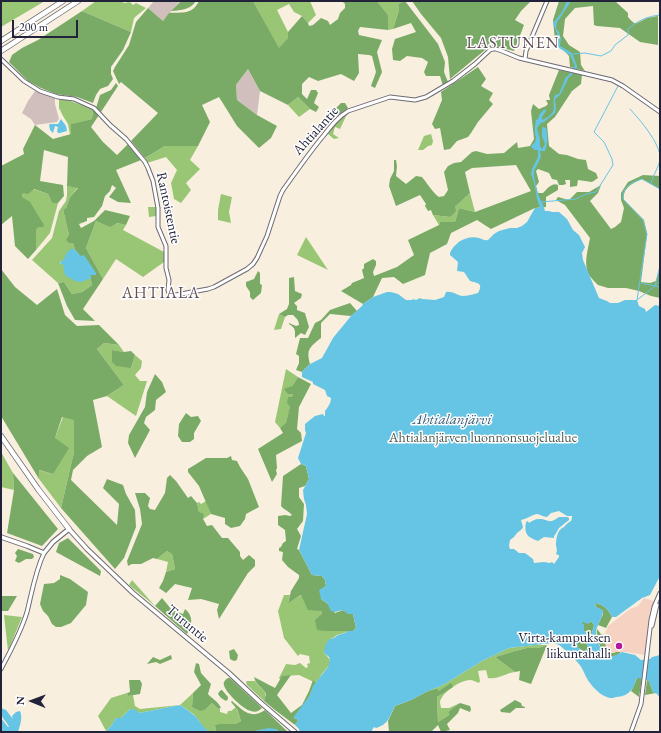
<!DOCTYPE html>
<meta charset="utf-8">
<style>
body{margin:0}
#map{position:relative;width:661px;height:733px;overflow:hidden;background:#f8efdf;font-family:"EB Garamond",serif}
canvas{display:block}
.frame{position:absolute;inset:0;border:2px solid #22223b;pointer-events:none}
.north{position:absolute;left:12px;top:681px;width:40px;height:40px;-webkit-text-stroke:3px #fff;paint-order:stroke;rotate:271deg;font-size:11px;font-weight:700;line-height:16px;text-align:center;color:#22223b}
.north::after{content:'';display:block;margin:auto;width:14px;height:18px;background:#22223b;clip-path:polygon(50% 0,100% 100%,50% 72%,0 100%)}
.scale{position:absolute;left:12px;top:20px;width:66px;height:18px;box-sizing:border-box;border:2px solid #22223b;border-top:0;padding-left:5px;font-size:12px;line-height:14px;white-space:nowrap;color:#22223b;-webkit-text-stroke:3px #fff;paint-order:stroke}
</style>
<div id="map">
<canvas width="661" height="733"></canvas>
<div class="frame"></div>
<div class="north">N</div>
<div class="scale">200 m</div>
</div>
<script>
const ctx = document.querySelector('canvas').getContext('2d');
ctx.lineJoin = 'round';
function fill(path, color) { ctx.fillStyle = color; ctx.fill(path, 'evenodd'); }
function trace(path, color, width, dash) { ctx.strokeStyle = color; ctx.lineWidth = width; ctx.lineCap = dash ? 'butt' : 'round'; ctx.setLineDash(dash || []); ctx.stroke(path); }
function drawText(font, color, halo, rows, align = 'center') {
  ctx.font = font + ' "EB Garamond",serif'; ctx.lineWidth = 3; ctx.setLineDash([]); ctx.textBaseline = 'middle'; ctx.strokeStyle = halo; ctx.fillStyle = color; for (const [text, x, y, turn = 0] of rows) {
    ctx.save(); ctx.translate(x, y); ctx.rotate((+turn || 0) * Math.PI / 180); ctx.textAlign = isNaN(turn) ? turn : align; if (halo) ctx.strokeText(text, 0, 0); ctx.fillText(text, 0, 0); ctx.restore();
  }
}
fill(new Path2D(`
 M644,598L654,601L650,611L645,655L626,652H616L614,653H609L606,649L605,645V634L608,626L630,609L638,606Z`), '#f6d2c3');
fill(new Path2D(`
 M154,1H180L163,21L148,8Z
 M248,69L260,91L257,115L237,100L236,85Z
 M35,91L43,94L55,98V104L59,119L57,122L35,125L31,119L22,113L28,101Z`), '#d1bfbd');
fill(new Path2D(`
 M1,1H45L1,27Z
 M96,1H121L124,3L130,2L133,5L136,3L146,8L134,18L131,32L82,11Z
 M253,1H310L316,15L308,23L302,16L294,12L289,4L277,10L288,32V38L279,49Z
 M377,1H406L398,4L399,10L393,29L388,30V15Z
 M298,97L310,109L299,117L288,105Z
 M64,99L82,105L93,110L92,119L72,124L71,134L70,135L68,124L63,116L59,108V100Z
 M347,114L340,129L335,127L333,134L339,138L334,139L328,134L334,125Z
 M431,134L433,141L432,145L428,146L423,150H418L424,136Z
 M165,146H198L190,160L200,169L186,183L191,190L181,203L174,199L171,183L177,170L166,157L147,163L145,158Z
 M67,186L78,187L70,197L66,208L63,209L69,235L73,243L75,250C69,252 65,254 65,260L60,262V264H63L64,266L87,279H91L92,285L82,292L72,294L64,282L58,283L32,260L52,238L59,211L66,201L67,195Z
 M33,189L48,194L52,203H58L50,233L36,250L35,228L39,227L22,197L23,193Z
 M470,193L475,212L459,208L455,222H440L439,225L433,215L450,217L455,207Z
 M221,194L232,197L229,212L231,223L218,220V210Z
 M148,207H156V216L149,217Z
 M96,221L110,226L119,223L126,225L123,230L164,252V262L143,277L116,259L103,279L86,248Z
 M306,237L328,270L297,255Z
 M279,314L285,317L281,329L274,330Z
 M104,343L119,345L124,352L112,350L131,368L135,355L142,361L141,368L135,375L140,381H147L136,416L107,396L124,385L97,349Z
 M286,369L298,377L292,386L293,394L286,424L280,428L275,422Z
 M63,417L75,419L74,452L61,508L39,479L38,470L53,474L55,438Z
 M1,452L13,473L14,490L1,487Z
 M206,501L211,514L203,519L199,512L197,503L199,502L201,504Z
 M167,551L172,554L175,569L166,572L168,562L157,559Z
 M132,580L155,606L129,585Z
 M284,595H290L288,602L302,595L322,611L325,631H348C344,634 341,633 337,635C334,637 334,638 330,639L324,653C335,663 329,665 322,674C320,677 318,680 316,683L299,675L283,676L281,680L279,678L286,664L295,665L300,663L306,668L308,667L307,664L310,663L309,656L300,654L298,656L284,638L278,611Z
 M4,615L22,617L8,651Z
 M534,645H547L538,648H527L515,651L495,657L515,672C506,673 497,680 488,678L486,670L478,671L480,681L479,683C476,682 473,680 470,680C461,680 442,692 440,702C440,704 441,706 441,708H449L460,703L454,707L448,712L449,715L438,722L437,697L453,686L439,691H428L443,685L482,661L509,648Z
 M247,681H255C260,690 269,689 264,701L247,685L246,682Z
 M127,693L128,696L133,695L135,706L140,709L180,705L193,693L192,707L206,709L212,703L218,709H220V712L227,714L228,711H231L236,707L241,721L235,724H218L215,725L216,732C202,732 204,726 196,717C192,712 186,709 180,705L139,713L130,709L121,718H116L111,726L106,731L98,716L111,698Z`), '#99c674');
fill(new Path2D(`
 M181,1H196C190,10 182,10 171,11Z
 M199,1H253L279,48L288,38V32L302,16L308,23L309,26L313,25L321,18L328,21L330,25L338,19L340,13L345,8V4L343,2L345,1H377L388,15V30L360,27L358,31L359,35L382,40L377,52L382,72L375,88L371,86L376,72L372,56L369,55L358,54L359,73L354,81L341,74L318,81L309,77L302,84V94L307,99L311,90H316L318,93L314,103L319,107L316,112L310,109L298,97L288,105L260,91L248,69L236,85L237,100L257,115L277,126L271,138L259,148L237,126L219,97L202,105L210,122L198,146H165L145,158L131,141L158,113L121,82L119,84L113,71L115,67L129,45L136,22L148,8L163,21L169,13C183,12 192,15 199,1Z
 M405,1L438,44L445,62L444,72L448,82L443,86L440,76H426L424,72L428,62L422,58L407,56L400,61L393,60L392,49L395,39L416,32L411,23L393,29L399,10L398,4Z
 M412,1H531L521,11L515,20L524,25L514,51L491,45L450,79L448,57L441,38L421,14Z
 M559,1H615L628,13V17C636,26 635,24 645,19C649,17 654,17 658,16V45L640,42L620,28L597,26L594,25L593,6L575,8L565,19L563,36L569,45L580,52L581,65L585,71L570,67L569,56L555,41L553,20Z
 M82,11L131,32L123,50L111,67V74L113,79L108,86L100,89L96,95L93,103L77,97L56,94L41,88L28,81L9,62L12,55L22,48L38,40Z
 M478,67L486,79L481,86L493,93L489,100L493,104L478,122L471,133L468,137L457,141L450,149L444,150L440,128L435,129L432,124L442,100L441,92Z
 M559,70L582,75L581,84L572,91L555,117L547,124L549,146L559,154L567,155L578,159L586,160L588,169L596,173L598,178L592,182L578,180L577,186L570,187V180H565L566,184L563,185H559L557,180L552,179L549,173L538,169L536,171L539,182L536,186L538,193H543C547,189 552,182 558,185V190L546,197V207L535,208L491,229L477,220L451,233L447,244L430,253L425,275L403,284L394,277L382,278L373,297L363,304L341,291L351,285L352,283L364,278L362,270L364,268V264L373,259L376,261V265L373,272L374,276L397,267L414,255L408,240L439,225L440,222H455L459,208L475,212L531,191L516,165L472,168L465,172L470,193L455,207L456,211L450,217L433,215L431,210L428,211L425,206L426,204L420,195L396,206L389,186L390,179L394,171V160H396L397,166L396,176L406,184L416,176L422,177C427,183 433,193 439,197L444,196L448,190L444,172L448,166L454,163L461,162L472,152L476,151L487,154L504,153L517,142L518,148L530,146L534,139L531,111L533,104L539,109L546,106L548,104L546,100H550L549,95Z
 M116,83L118,86L101,112L96,108L100,95L111,90Z
 M341,103H345L348,108L338,115L336,108Z
 M93,110L99,115L91,127L103,142L117,155L128,144L141,160L116,170L131,203L118,202L109,197L116,188L112,185L110,191L105,196L102,206L94,217L87,218V221L79,224L81,228L94,221L105,210L130,216L126,225L118,223L110,227L96,221L86,248L103,279L83,309L95,321L75,320L67,306L58,283L64,282L72,294L82,292L92,285L90,275L81,257L75,250L73,243H69L66,240L69,235L63,209L66,208L70,197L78,188L67,186L68,157L44,150L40,181L63,185L64,196L58,203H52L48,194L34,189L28,194L23,193L22,197L30,202L44,225L43,227H39L36,229V250L28,259L15,246L12,216L1,225V166L24,154L23,149L35,125L53,139L71,134V124L92,119Z
 M643,175L660,176V189L642,179C633,183 622,188 624,200L644,220L647,234L641,282L650,283L656,281L659,271H660V298L651,296L639,291L626,288H608L598,285C595,282 592,279 589,275C583,264 588,250 590,238L565,205L556,200L558,197L569,200L577,192H589L601,185L598,193L590,201L611,229L615,227L621,222L624,208L621,200V193L628,182Z
 M1,269L15,287L37,305L57,289L65,315L77,326L99,325L119,345L104,343L97,349L124,385L107,396L93,400L102,447L87,456L73,470L71,480L117,525L119,504L103,488L107,479L123,485L126,494L135,510L136,527L124,558L115,569L61,508L74,452V420L62,417L55,438L69,448L53,474L39,470V479L1,416Z
 M258,271L260,273V284L262,285L261,293L253,300L250,297V292L246,286V282L254,279Z
 M294,277L295,291L302,294L301,298L294,303L297,306V310L305,313L309,327L305,335L301,333L295,338C295,331 296,328 289,324V323L296,326L299,325C299,320 296,318 293,315H288L285,317L279,314L287,309L289,304V278Z
 M350,303L357,311L351,316L330,314L321,323V338C310,347 306,349 310,364L302,372L296,370L299,363V356L296,354L300,338H308L315,323L321,320L330,310Z
 M112,350L124,352L131,351L135,355L131,368L116,366L112,362Z
 M155,374L162,382L166,392L156,400L155,410L146,417L144,423L150,430L135,458L128,443L129,435L145,407L147,392Z
 M298,377L311,384L299,407L297,429L301,433L302,441L276,455L277,468L276,470L277,474L272,482L258,449L283,433L280,428L286,423L290,406L287,403L288,397H292L293,394H288L284,389L292,386Z
 M186,413L191,417L198,416L201,421L194,433V439L190,442H182L178,436L179,424Z
 M231,456L232,460L237,461L240,467L248,479L259,507L246,514L245,519L240,526L231,528L225,524V518L211,514L199,486L188,472V469L206,458H227Z
 M301,464L306,466L309,479L305,486L299,488V497L304,504L303,521L297,529L301,536L297,549L299,550L312,575L322,576L325,580L326,586L323,588L321,599L328,604L335,613L343,610L346,612L353,614L356,628L353,631H325L317,630L315,620L322,614V611L308,610L301,595L288,603L291,591L299,578V575L288,567L282,560L283,552L279,551V548L281,547L283,543L286,541L285,530L278,525V516L285,515L290,516L292,515C289,511 284,510 281,506L283,476Z
 M13,473L58,529L42,546L7,533L14,490Z
 M170,475L176,481L188,498L191,496L197,503L199,512L204,514L203,519L207,526L212,525L222,538H228L240,552V556L243,560L249,555L255,560V566L248,573L219,619L217,610L219,604L201,599L188,600L192,588L175,584L166,593L159,588L163,581L166,572L175,569L172,554L167,551L157,559L153,558L141,564H132L128,566L127,561L142,524L140,509L135,493H145L150,498L148,506L150,509L155,510L165,493L167,478Z
 M68,538L101,571L100,576L56,552L59,543Z
 M18,549L33,554L34,557L32,559H26L19,563L15,561L17,556L15,553Z
 M60,575L70,579L88,592L86,605L71,623L61,627H56L52,624L48,616L43,611L40,604L44,584L54,583L60,579Z
 M1,596H17L8,611H2V626H1Z
 M162,598L172,610L183,614L185,609C193,615 193,625 187,634L155,606Z
 M595,603H596C604,605 609,610 612,617L606,628L598,625L603,614V611L596,607Z
 M591,621L594,625L592,633L591,634L584,631V625L582,624V622H584L587,623H589Z
 M597,629L601,634L604,635C605,642 605,647 609,653H614L616,652H624H621C607,666 595,642 597,629Z
 M578,639H579L582,641L583,640L586,643L588,647L586,651H583L577,647L576,641Z
 M547,645L531,684L519,680L520,671L515,672L495,657L515,651L527,648H538Z
 M234,649L238,655L237,660L234,661L230,659L229,651Z
 M171,655L172,659L160,664L156,662L147,664L153,657L160,660Z
 M196,663L199,664L201,673L211,684L208,694C212,699 218,701 221,708L218,709L212,703L206,709L201,711L192,707L193,693L201,685L194,672Z
 M291,675L277,695L291,713L302,705L309,691L313,680L316,683C312,687 312,692 309,697C305,704 298,711 294,718L297,719L298,721L295,725L275,710L264,701L266,694C262,686 256,686 254,677L275,688L282,676Z
 M228,678H230L262,708C259,711 255,713 251,711C244,710 225,692 224,685C223,682 225,680 228,678Z
 M637,678H642L639,697L631,691C634,687 635,682 637,678Z
 M129,680H140L142,684L140,694L128,696L127,693L130,692Z
 M647,680L649,681L653,692L656,693L645,695Z
 M451,683L453,687L437,697L438,722L449,715L448,712L454,707L460,703L470,706L471,709L470,712L460,708L458,713L447,724L450,730L441,732L438,725L431,732H389L388,721L395,706L411,700L428,691L437,689L439,691Z
 M221,690H222L228,697V699L226,701L221,698L218,694L219,692Z
 M515,700L521,703L522,706L525,707V708H516L510,713L501,712L500,710Z
 M232,701C243,710 250,720 265,710L288,732L278,731L276,729L261,730L250,732H216L215,725L218,724H235L241,721L237,709L231,702Z`), '#7aab66');
fill(new Path2D(`
 M567,1H571L560,18L557,22L556,28L559,32L561,39L560,46L572,53L577,66V68L574,70L572,75L569,77L560,95L555,99L556,109L555,113L544,122L541,123L537,128L540,139V146L542,149L545,144L542,136V128L543,127L546,128C548,136 548,144 545,151H540L541,157L534,171V176L537,191L541,201L543,204L545,211H549L552,212H559L567,219L573,230L579,235L585,247L582,253L583,260L599,298L607,301L610,303H618L625,300H637L639,306L645,309L646,312L655,305L660,306V576L650,595L642,598L616,617H612C609,610 604,605 596,603L595,604L596,607L603,610C603,618 597,624 596,632C596,639 601,652 607,655C612,658 619,654 622,652L635,655L641,660L650,659L652,657L660,655V698L657,694L653,692L649,681L647,680L637,678C635,681 635,686 632,689C629,694 622,697 616,697C614,698 612,698 610,698C603,697 594,689 590,683C585,677 584,670 579,664C575,659 571,655 566,651C562,647 558,643 552,643L509,648L482,661L443,685L428,691L411,700L395,706C389,717 389,724 376,728L374,727L372,730L373,732H300L299,729L295,725L298,721L297,719L293,718L310,695L313,686L328,667L330,661L329,657L324,653L325,647L327,642L330,639L334,638L338,635L345,633L348,631H353L356,628L353,614H348L343,610C336,611 331,616 328,604L321,599L319,590L326,586L325,580L322,576L312,575L299,550L307,514L306,505L304,499L303,490L309,479L306,466L301,464L298,458L306,433L305,430V424L315,416L323,414L324,416H325V411C328,407 331,403 331,398L327,396L325,390L313,384V382L302,377V372L310,364L322,358L333,338L351,316L362,306L363,304L373,297L387,292H391L398,294L406,300H412L413,299L416,300L420,298L422,299L435,300L444,297L446,292C452,291 457,295 462,296C468,296 473,294 478,293C484,283 477,283 470,281L464,272L457,271L458,262L450,255V253C455,242 467,235 479,238C483,239 484,241 488,240L494,234L499,231L510,228H517L522,226L527,222L535,208H540L537,199L534,182L531,174L532,169L538,157V150H535L531,147L532,145L535,142L536,137C534,132 535,125 536,120L538,119C539,115 541,111 546,109V111L542,117V120C545,118 549,117 551,114C557,109 551,102 555,95L559,94L566,77L570,74L572,68L575,66L570,55L559,48L558,46L559,38L553,23L562,12ZM559,511L567,516H572V518L571,521C566,524 567,524 564,527C563,528 561,528 561,529C557,532 556,540 556,544C556,548 558,550 556,554L558,555H559V557L554,564L552,562L550,563L544,562L534,563L533,559L525,553H519L514,549H510L509,546L510,540L514,537L517,533L522,529L523,527L521,520C526,519 534,514 537,514C540,514 543,517 547,517L551,513ZM591,621L594,625L592,633L590,634L584,631V625L582,623L583,622L588,624ZM578,639H579L582,641L583,640L586,643L588,647L586,651H583L577,647L578,643L576,641Z
 M61,119L66,126L67,131L60,133H58L57,131L58,127L55,126L53,133L50,130L49,125L50,124H58Z
 M71,249H74L81,256L84,255L96,273V275H90L91,279C86,279 85,281 81,282C75,282 70,278 65,275L63,264H60L61,261L64,260C65,256 67,251 71,249Z
 M559,517H567L569,518V520L559,528L555,535L554,536V538L544,537L538,541C527,537 524,534 526,522L528,521L529,523C532,521 535,519 539,519C549,519 548,525 559,517Z
 M180,705C186,709 192,713 196,717C201,723 203,728 210,732H105L111,726L116,718H121L130,709L136,710L139,713Z
 M1,708L6,710L13,719L12,716L16,712L20,711C23,718 20,725 18,732H1V718L8,727H9C5,718 1,720 1,708Z
 M269,728L276,729L278,731L283,732H250Z`), '#66c4e4');
trace(new Path2D(`
 M573,54L585,53L601,56L611,51L615,45L628,35V29C637,21 648,16 660,15
 M630,109C640,120 661,144 660,159C659,167 653,175 651,183
 M541,202L576,199L586,194L596,192L613,165L612,159L604,142L594,132L618,86
 M641,283L660,287
 M656,285L660,281
 M637,300L647,234L643,220L623,199C622,187 632,182 642,179L660,189
 M637,300L655,286L660,266`), '#66c4e4', 1);
const tertiary = new Path2D(`
 M1,59L24,81L40,91L58,97L74,99L94,108L110,125L126,139L145,162L148,168L153,181L158,208V227L166,246V268L169,280L168,290L170,296L208,289L214,287L247,269L253,264L257,258L267,236L280,196L283,190C296,172 309,153 324,135C331,126 338,117 348,111L390,97L415,100L426,97L453,81L475,64L490,50L493,49H496L502,51L519,58L612,80L623,86L660,112
 M525,59L526,51L547,1
 M652,626L657,605
 M1,669C11,650 21,632 27,612C32,592 35,572 44,553
 M631,732L641,704L651,620L654,607L660,593`);
const secondary = new Path2D(`
 M1,537L27,546L44,553L53,542L69,529L87,549L133,593L229,673L261,703L295,732`);
const motorway = new Path2D(`
 M1,41L63,1
 M1,51L78,1
 M1,436L38,489L69,529`);
trace(tertiary, '#6d6a74', 5);
trace(secondary, '#6d6a74', 5.5);
trace(motorway, '#6d6a74', 6);
trace(tertiary, '#fff', 3);
trace(secondary, '#fff', 3.5);
trace(motorway, '#fff', 4.5);
for (const [x, y, r, color] of [
 [619,646,4,"#b5179e"]
]) { const dot = new Path2D(); dot.arc(x, y, r, 0, 2 * Math.PI); ctx.fillStyle = color; ctx.fill(dot); trace(dot, '#fff', 1.5); }
drawText('14px', '#22223b', '#fff', [
 ["Ahtialantie",316,131,-48],
 ["Rantoistentie",168,208,78],
 ["Turuntie",187,624,40]
]);
drawText('14px', '#4c5b4f', '#fff', [
 ["Ahtialanjärven luonnonsuojelualue",483,438]
]);
drawText('14px', '#22223b', '#fff', [
 ["Virta-kampuksen",611,638],
 ["liikuntahalli",611,654]
], 'right');
drawText('italic 15px', '#3a5b76', '#fff', [
 ["Ahtialanjärvi",452,420]
]);
ctx.letterSpacing = '1px';
drawText('16px', '#614d56', '#fff', [
 ["LASTUNEN",513,44],
 ["AHTIALA",161,294]
]);
ctx.letterSpacing = '0px';
</script>
